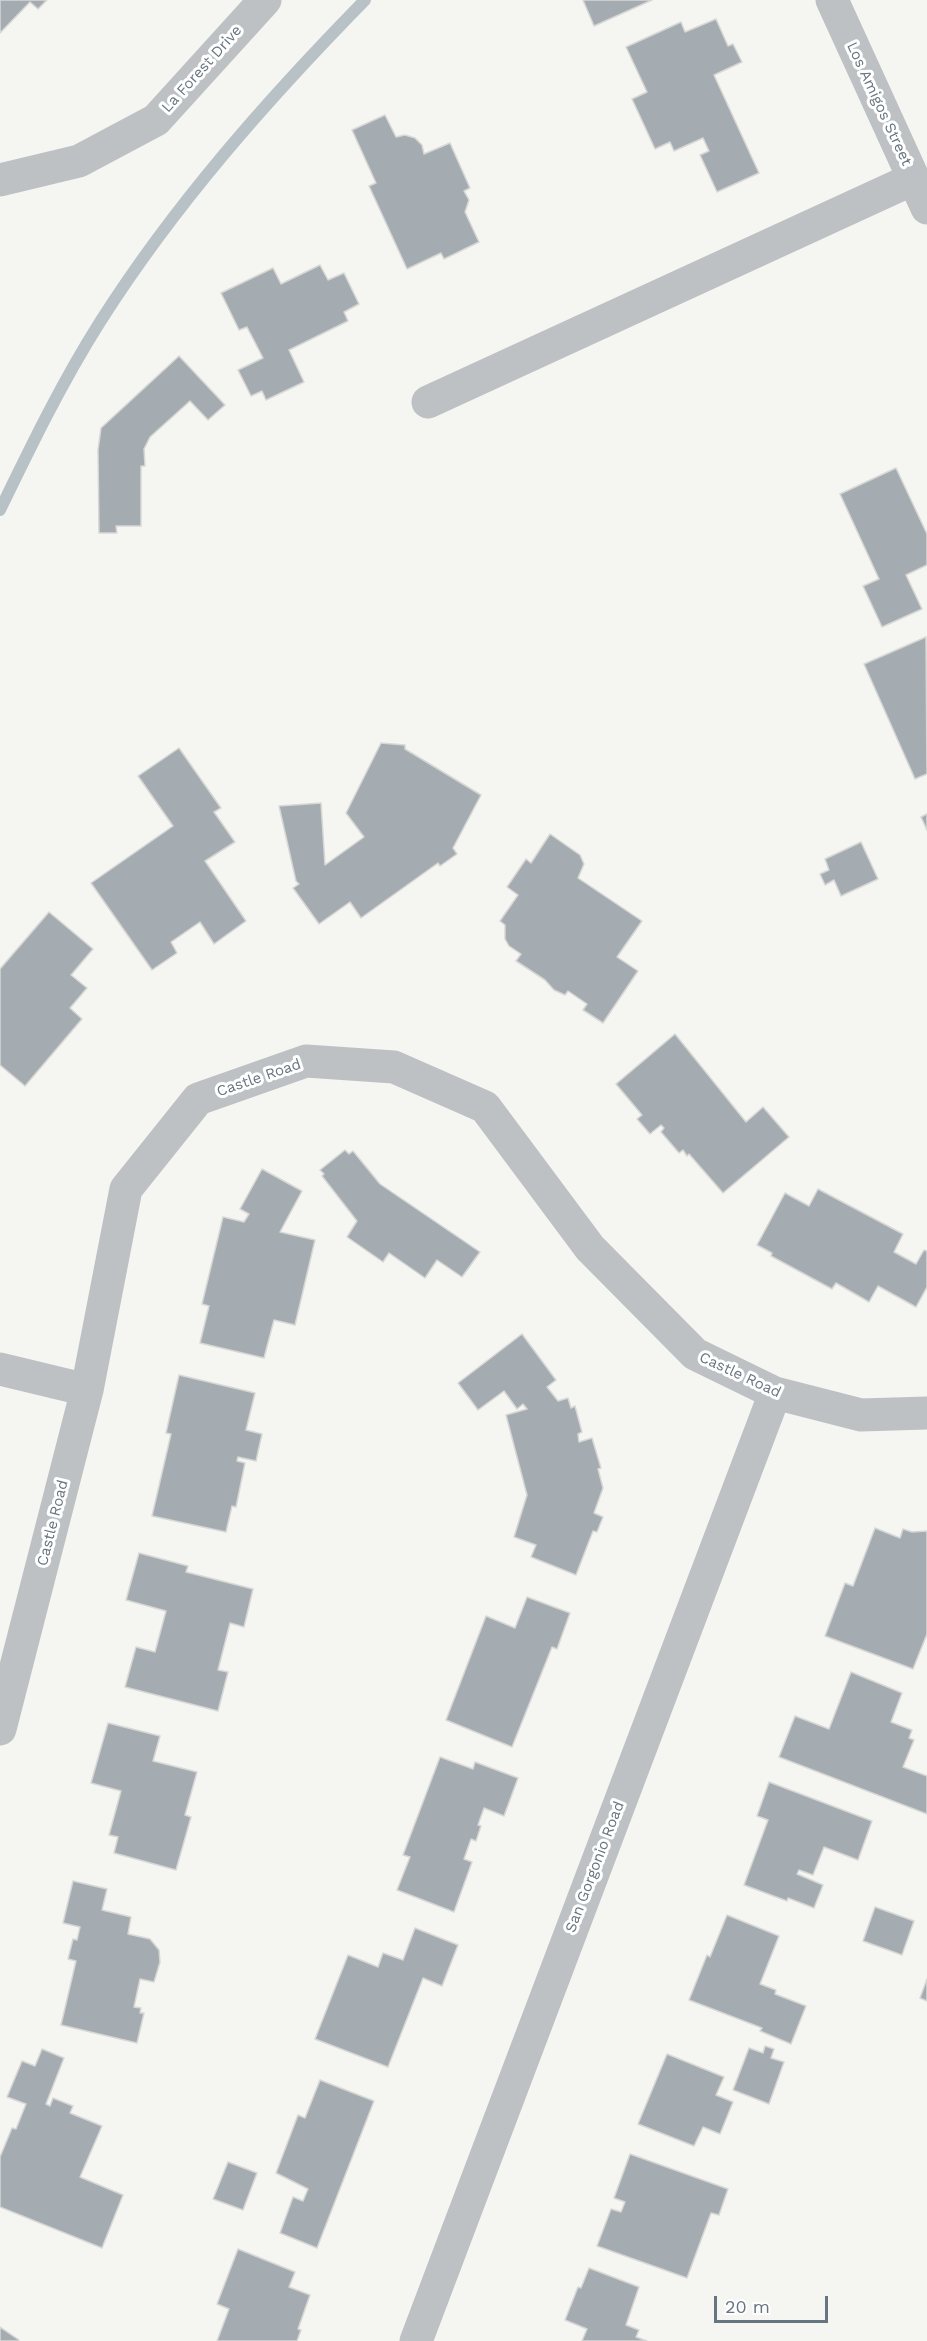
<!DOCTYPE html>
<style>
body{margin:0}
#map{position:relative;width:927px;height:2341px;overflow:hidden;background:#f5f5f2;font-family:"Work Sans",sans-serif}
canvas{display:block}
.scale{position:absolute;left:714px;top:2296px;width:114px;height:27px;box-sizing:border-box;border:3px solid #677580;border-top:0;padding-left:8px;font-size:18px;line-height:21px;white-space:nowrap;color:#677580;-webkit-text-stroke:4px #fff;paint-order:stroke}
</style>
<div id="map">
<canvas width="927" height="2341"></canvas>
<div class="scale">20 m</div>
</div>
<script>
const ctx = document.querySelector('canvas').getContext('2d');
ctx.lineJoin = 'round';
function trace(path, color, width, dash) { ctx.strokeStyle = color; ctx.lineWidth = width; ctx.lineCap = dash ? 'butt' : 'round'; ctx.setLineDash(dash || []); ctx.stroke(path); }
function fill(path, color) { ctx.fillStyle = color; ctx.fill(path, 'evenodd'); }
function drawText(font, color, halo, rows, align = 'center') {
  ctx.font = font + ' "Work Sans",sans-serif'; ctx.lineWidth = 6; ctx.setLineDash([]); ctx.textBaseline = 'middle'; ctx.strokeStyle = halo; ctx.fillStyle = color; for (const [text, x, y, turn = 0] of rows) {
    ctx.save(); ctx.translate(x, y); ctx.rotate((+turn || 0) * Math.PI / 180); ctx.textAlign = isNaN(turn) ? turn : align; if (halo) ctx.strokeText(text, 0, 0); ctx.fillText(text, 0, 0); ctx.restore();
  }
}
trace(new Path2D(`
 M0,510C31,446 62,382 100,322C175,204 268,99 365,0`), '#b8c1c6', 12);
const building = new Path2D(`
 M0,0H47L38,9L30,2L0,33Z
 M583,0H652L594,26Z
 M716,19L728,46L733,44L742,62L714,75L759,173L717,192L700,155L709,151L703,138L674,151L670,142L655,149L632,99L647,92L626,47L681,22L685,32Z
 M385,115L396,137L405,135L415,138L422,145L424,154L450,143L470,188L464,191L469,200L465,212L479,242L444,259L441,253L407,269L369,186L376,183L352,130Z
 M320,265L328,280L344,273L359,304L344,312L348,321L289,350L304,382L266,400L262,391L251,396L238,370L263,358L247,327L239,330L221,293L273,268L281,284Z
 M179,356L225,405L208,420L190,401L150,437L144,449L145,466H141V526H116L117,533H99L98,450L101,428Z
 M896,468L927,534V565L906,575L922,609L882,627L863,586L879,579L840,494Z
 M926,637L927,774L915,779L864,664Z
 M381,743L405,745V749L481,795L453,848L457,854L440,866L438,863L361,918L350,902L319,924L293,888L299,884L296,881L279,806L321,803L325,865L364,837L346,813Z
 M179,748L221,808L214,812L235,842L205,861L246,921L214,944L200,922L171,942L177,953L152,970L91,883L173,826L138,776Z
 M927,814V830L921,817Z
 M550,834L580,855L584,864L578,878L642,921L617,957L638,971L603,1023L583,1010L587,1004L568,991L565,995L554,990L545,980L516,961L521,954L509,946L505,939V925L500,921L518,895L507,887L526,859L531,863Z
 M861,842L878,879L841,896L834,880L825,885L820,874L829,870L825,859Z
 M49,912L93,949L71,975L87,988L70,1008L82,1019L25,1086L0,1065V969Z
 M675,1034L746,1122L763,1107L789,1137L723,1193L689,1154L687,1156L683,1150L679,1153L661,1132L664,1128L661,1125L650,1134L637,1119L642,1115L616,1084Z
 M345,1150L349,1154L353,1151L380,1184L480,1252L462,1277L437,1260L425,1278L389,1253L383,1262L347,1237L357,1221L322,1176L324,1174L320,1170Z
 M262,1169L302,1191L280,1232L315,1240L295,1325L274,1320L264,1358L200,1343L209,1306L202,1304L223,1217L244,1222L249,1214L240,1209Z
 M818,1189L903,1234L894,1252L916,1264L924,1250L927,1251V1287L916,1307L878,1286L869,1302L836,1283L832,1289L771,1256L772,1253L757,1245L785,1193L809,1206Z
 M522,1334L556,1380L547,1387L558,1401L568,1398L571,1408L575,1406L582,1432L578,1434L579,1442L592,1438L601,1468L598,1469L603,1488L594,1513L603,1517L597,1532L593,1531L576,1575L531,1557L536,1545L514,1537L527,1495L506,1415L527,1409L523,1404L517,1409L504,1391L478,1410L458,1383Z
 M179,1375L255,1393L246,1430L262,1434L256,1461L238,1457L237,1461L245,1463L236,1507L232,1506L226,1532L152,1516L171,1434L166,1433Z
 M875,1528L900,1538L903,1529L912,1532L927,1531V1634L913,1669L825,1636L845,1583L853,1586Z
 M139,1553L188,1566L186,1572L253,1589L244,1627L230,1623L218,1670L228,1672L218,1711L125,1687L136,1647L155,1652L166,1611L126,1600Z
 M527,1597L570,1613L557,1649L552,1647L512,1747L446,1720L486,1616L515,1628Z
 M851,1672L902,1693L891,1722L912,1730L909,1738L914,1740L903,1767L927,1776V1814L779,1757L795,1716L829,1729Z
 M108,1723L160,1736L153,1761L197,1772L185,1815L191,1817L176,1870L114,1853L118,1837L109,1835L121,1791L91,1783Z
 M440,1757L473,1769L475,1762L518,1778L504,1816L484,1808L478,1825L481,1826L476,1841L471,1839L464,1859L472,1862L454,1912L397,1890L410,1857L403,1855Z
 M769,1782L872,1821L858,1860L824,1847L813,1875L799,1870L797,1874L823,1885L814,1908L788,1898L787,1901L744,1885L768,1820L757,1816Z
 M73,1881L107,1889L102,1910L131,1917L128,1934L150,1939L159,1950L160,1962L154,1982L140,1979L134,2007L141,2008L140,2013H144L137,2043L61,2025L76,1961L68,1959L73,1939L77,1940L80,1927L63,1923Z
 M875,1907L914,1921L902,1955L863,1941Z
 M727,1915L779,1936L760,1984L776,1990L775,1994L806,2006L791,2044L760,2031L762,2028L689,2000L707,1955L710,1957Z
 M415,1928L458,1945L442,1986L423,1978L388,2067L315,2039L348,1955L378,1967L383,1953L403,1960Z
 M927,1979V2001L920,1998Z
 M765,2046L774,2049L771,2058L784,2062L769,2104L733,2090L749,2048L763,2053Z
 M42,2049L64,2058L46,2104L50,2106L53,2098L73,2106L70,2113L102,2126L80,2177L123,2195L102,2248L0,2207V2157L12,2128L16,2129L26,2104L7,2097L22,2061L35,2066Z
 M667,2054L724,2077L716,2095L733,2102L720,2134L703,2127L694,2146L638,2124Z
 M320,2080L374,2101L317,2248L280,2233L293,2197L303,2201L308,2189L276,2173L298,2115L305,2118Z
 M630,2154L728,2189L719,2215L711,2213L687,2278L597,2246L611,2209L621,2212L625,2202L614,2198Z
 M228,2162L257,2173L243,2210L213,2199Z
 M238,2249L295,2272L289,2287L310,2295L298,2329L301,2330L297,2341H217L229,2309L217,2304Z
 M589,2268L639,2287L626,2325L639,2330L636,2337L647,2341H582L587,2329L565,2320L578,2287L581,2288Z
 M0,2327L19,2340L18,2341H0Z`);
fill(building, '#a5acb1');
trace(building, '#d7d7d5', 1.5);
trace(new Path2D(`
 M832,0L927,208
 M0,180L79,161L156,120L265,0
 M428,402L913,179
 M0,1369L87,1390
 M0,1729L87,1390L126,1189L198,1099L306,1061L394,1067L485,1107L590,1248L695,1354L775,1393L861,1415L927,1413
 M416,2341L775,1393`), '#bdc1c4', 33);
drawText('15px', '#677580', '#fff', [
 ["La Forest Drive",202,69,-48],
 ["Los Amigos Street",879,104,65],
 ["Castle Road",259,1078,-19],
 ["Castle Road",740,1375,25],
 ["Castle Road",53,1523,-76],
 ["San Gorgonio Road",595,1867,-69]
]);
</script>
